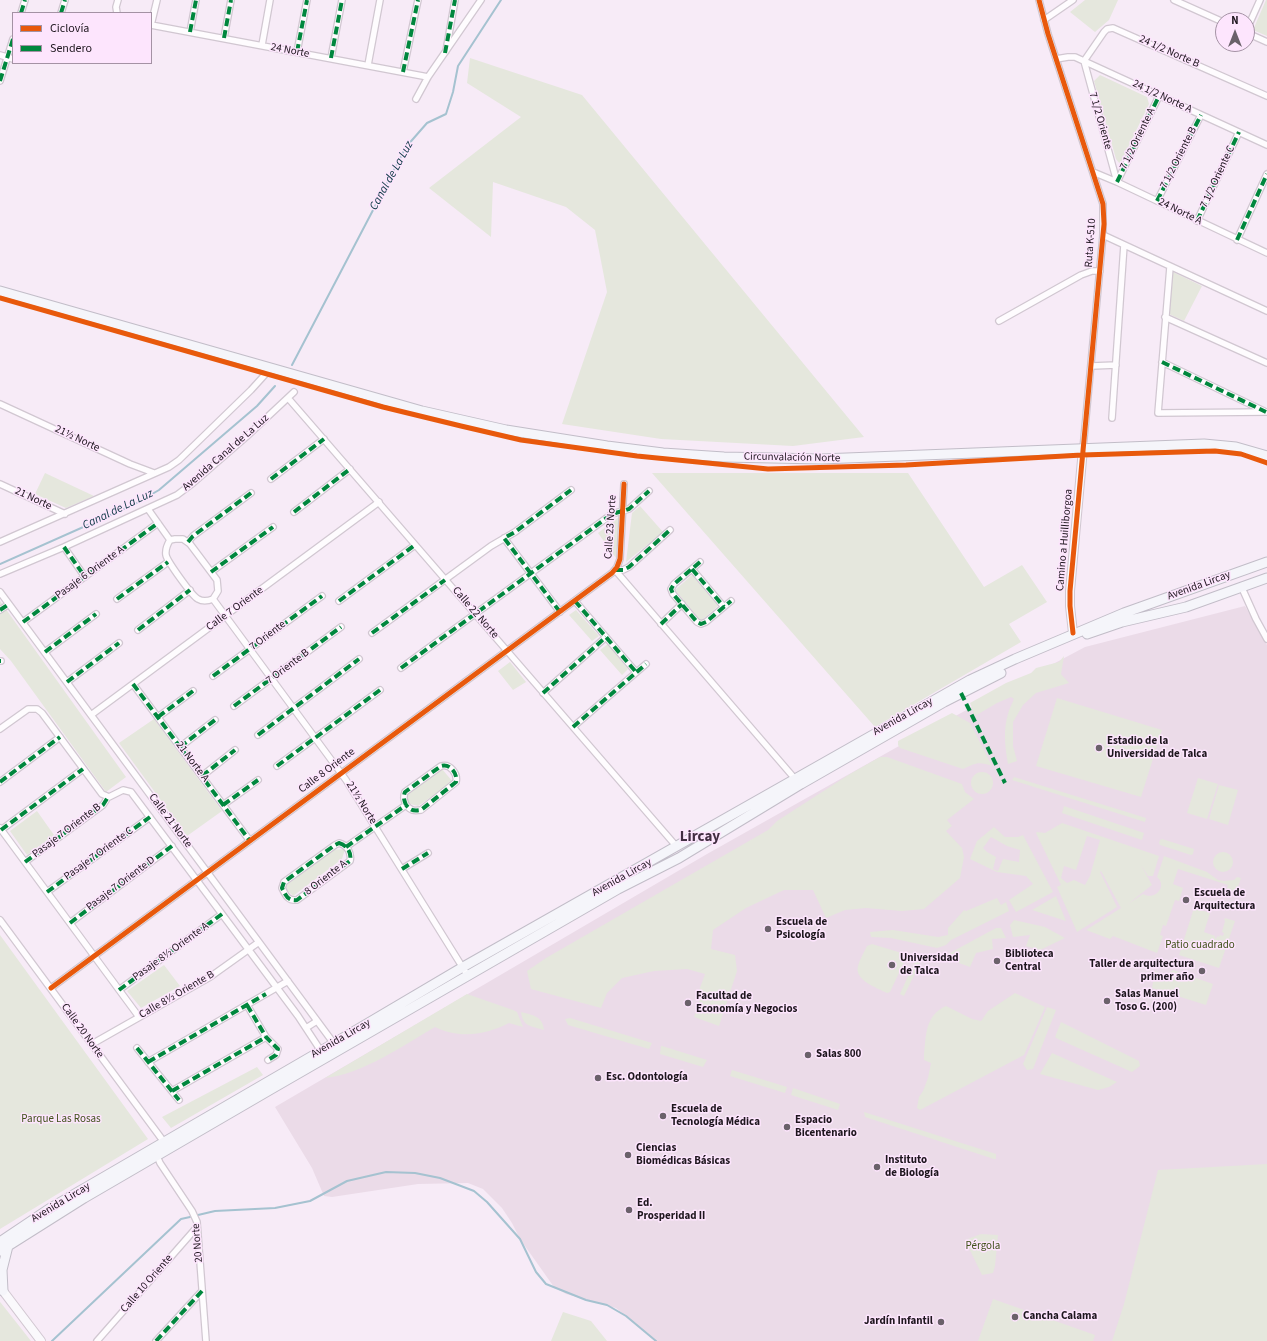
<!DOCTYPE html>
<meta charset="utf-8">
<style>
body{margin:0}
#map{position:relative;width:1267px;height:1341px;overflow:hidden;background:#f7ebf7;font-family:"Source Sans 3",sans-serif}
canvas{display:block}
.legend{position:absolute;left:12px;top:12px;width:140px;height:52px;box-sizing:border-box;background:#fde5fd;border:1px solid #a492a4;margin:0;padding:5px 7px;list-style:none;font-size:12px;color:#1e161e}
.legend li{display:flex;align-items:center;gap:8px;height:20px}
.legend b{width:20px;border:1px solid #a492a4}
.north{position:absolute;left:1215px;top:12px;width:40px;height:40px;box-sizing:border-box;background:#fde5fd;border:1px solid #a492a4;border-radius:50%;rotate:0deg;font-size:11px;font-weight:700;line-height:16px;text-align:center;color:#1e161e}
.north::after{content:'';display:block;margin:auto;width:14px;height:18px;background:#6a616a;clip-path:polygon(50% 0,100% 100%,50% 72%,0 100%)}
</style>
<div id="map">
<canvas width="1267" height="1341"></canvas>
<ul class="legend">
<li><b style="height:5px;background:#e8590c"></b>Ciclovía</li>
<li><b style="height:5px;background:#00873e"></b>Sendero</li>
</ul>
<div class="north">N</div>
</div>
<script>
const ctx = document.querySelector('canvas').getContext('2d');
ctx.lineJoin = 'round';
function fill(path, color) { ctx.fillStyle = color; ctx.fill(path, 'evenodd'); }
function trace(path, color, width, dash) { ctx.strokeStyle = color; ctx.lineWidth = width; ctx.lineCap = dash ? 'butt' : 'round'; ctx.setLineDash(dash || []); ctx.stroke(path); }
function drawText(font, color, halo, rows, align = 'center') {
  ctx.font = font + ' "Source Sans 3",sans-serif'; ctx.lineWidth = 3; ctx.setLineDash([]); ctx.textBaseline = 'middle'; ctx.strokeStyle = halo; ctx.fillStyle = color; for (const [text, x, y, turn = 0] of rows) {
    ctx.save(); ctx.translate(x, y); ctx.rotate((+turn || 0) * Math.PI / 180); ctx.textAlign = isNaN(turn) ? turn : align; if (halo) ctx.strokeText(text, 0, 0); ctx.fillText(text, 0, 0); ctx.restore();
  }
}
fill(new Path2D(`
 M1245,606L1267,645V1341H656L616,1308L566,1294L554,1287L520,1239L512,1223L502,1208L483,1189L468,1183L418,1184L332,1197L324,1196L312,1168L275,1107L707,854L899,746L1085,647Z`), '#ebdbe8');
fill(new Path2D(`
 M1085,0H1118L1109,20L1095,32L1070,12Z
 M1266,0H1267V36L1253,30Z
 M470,58L582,95L864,437L793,446L661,439L562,424L607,292L595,230L566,207L493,182L491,237L429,188L521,117L467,83Z
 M1100,75L1147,97L1149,104L1120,164L1116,159L1094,81Z
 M1173,272L1202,286L1184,321L1169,314Z
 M45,473L94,496L66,508L35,494Z
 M652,473H908L984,587L1022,565L1047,602L1009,624L1021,642L875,727Z
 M640,506L663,532L626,562L632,513Z
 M619,517L616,558L598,533Z
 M692,575L718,606L701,621L675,590Z
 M0,601L126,777L106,792L11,661L0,649Z
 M576,610L599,636L592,641L569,615Z
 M608,644L628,669L622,675L600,650Z
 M1064,656L1061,674L1069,683L1036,693L1023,705L1013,722V746L1017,761L1008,764C1005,747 1003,730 1008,714C1009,709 1012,704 1014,699L1011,697L997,703L975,716L970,703L1006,683L1031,673L1036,668L1059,662Z
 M510,662L526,682L513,690L498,671Z
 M1057,698L1162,730L1141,797L1036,766Z
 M952,713L970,723L992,766C979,761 975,763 963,769L900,748L898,745V741Z
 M154,719L222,811L187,836L119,743Z
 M880,757H887L962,784L965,792L974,799L947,820L952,826L946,831L962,848L964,857L960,878L924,909L902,911L866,908L845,910L826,918L813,890H784L746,908L713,930L711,949L735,955L737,971L719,1026L694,1017L701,997L697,996L705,974L687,969L654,971L622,978L607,993L601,1008L531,989L527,971L546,958L768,830L777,821L850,774Z
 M442,769L453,782L418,806L407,803L408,792Z
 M971 783a11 11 0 1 1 22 0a11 11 0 1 1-22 0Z
 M1014,777L1146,818L1145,822L1012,780Z
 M1198,778L1218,784L1207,819L1187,813Z
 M1219,785L1238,790L1228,825L1209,819Z
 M1064,806L1144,833L1142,840L1062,813Z
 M37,811L54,835L27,855L10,831Z
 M1062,823L1159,856L1153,876H1148L1141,865L1152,885L1128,904L1143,894C1155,901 1168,886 1157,877L1164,856L1207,872L1218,880L1224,881L1234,880L1237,877L1241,878L1236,893L1232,891L1230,896L1225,895L1228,885L1178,869L1173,884L1183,888L1179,901L1175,900L1166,926L1163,925L1160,935L1163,936L1157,953L1113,936L1110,939L1086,930L1121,908L1101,871L1100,872L1117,907L1077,932L1057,887L1061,885L1036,833L1037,832L1045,833ZM1087,836L1100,840L1090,876L1085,885L1074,880L1067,883L1061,878L1064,866L1076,870Z
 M994,827L1005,837H1018L1023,835L1053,892L1016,912L1009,900L1033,884L1026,876L997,872L970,859L977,841ZM991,837L1007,846L1020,850L1019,862L1003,859L998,871L993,869L996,857L987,852L983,848Z
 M1162,839L1194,849L1193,854L1191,855L1160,845L1159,843L1160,840Z
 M345,849L342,859L293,896L284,887L333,850Z
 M1213 862a10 10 0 1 1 20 0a10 10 0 1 1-20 0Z
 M1056,896L1066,921L1032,910Z
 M997,898L1001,905L1006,902L1009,911L951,940L946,945L937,948L891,938L871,937L870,932L893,930L938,937L948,935V928L964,910L966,911Z
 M1194,908L1210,913L1204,932L1215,936V938L1216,939L1217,936L1219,937L1220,935L1223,936L1224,933L1222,932L1225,921L1224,920L1225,918L1235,921L1219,968L1179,955Z
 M1014,920L1045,927L1065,938L1040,950L1026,946L1030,935L1013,937L1010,925Z
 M996,928H1001L1006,938L992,939L993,949L976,953L970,967L959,963L948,954Z
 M0,935L148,1139L0,1229Z
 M872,944L905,954L907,956L890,992L887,993C877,988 854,980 858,966C860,959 864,952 867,946Z
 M918,960L921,961L904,996L900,994L915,961Z
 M164,965L180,986L141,1008L127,991Z
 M1173,970L1213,984L1206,1005L1152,988L1155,971L1166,975Z
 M1015,993L1045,1007L1024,1055L920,1110L917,1108L919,1097L923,1091L928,1078L931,1063L924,1060V1055C926,1036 925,1015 946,1006L972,1019L981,1021L988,1011Z
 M467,994L513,1010L517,1012L523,1027L509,1023C486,1035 459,1039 435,1027C402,1046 363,1074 325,1078Z
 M1047,1007L1056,1010L1033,1069L1027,1070L1023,1064Z
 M521,1012C532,1015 543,1016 544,1030C531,1026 523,1027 521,1012Z
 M570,1018L652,1043L649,1049L568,1025L565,1019Z
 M1061,1022L1139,1061L1140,1066L1132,1072L1058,1039L1055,1037Z
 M661,1046H662L707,1060L703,1067L660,1054Z
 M1052,1053L1117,1082L1109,1087L1098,1090L1040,1074Z
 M257,1067L263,1075L171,1128L162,1117Z
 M732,1070L787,1087L785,1093L730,1076Z
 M793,1088L840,1104L838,1110L791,1095Z
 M864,1112L996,1154V1159H994L865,1117Z
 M1267,1164V1341H1112L1124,1304L1158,1170Z
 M981,1234L998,1235L995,1266L993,1273L982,1275L965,1240Z
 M993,1299L1095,1335L1093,1341H978Z
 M0,1302L1,1303L31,1341H0Z
 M563,1312L591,1321L607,1341H551Z`), '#e5e7dd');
trace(new Path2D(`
 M292,365L406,147L427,123L446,114L453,92L458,66L501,0
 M0,564L135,504L159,490L257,406L275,386
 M198,1215L215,1211L275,1208L310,1201L347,1181L386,1172L415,1173L440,1178L474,1191L487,1202L520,1239L536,1272L546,1284L586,1300L607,1305L626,1316L656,1341
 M52,1341L181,1219L190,1217`), '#a5c2d0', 2);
const street = new Path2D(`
 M1039,0L1048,34L1103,204V235L1083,449
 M1174,0L1223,22
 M21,13L25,0
 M61,13L65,0
 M117,13L116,7L118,0
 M1044,20L1073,0
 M151,25L428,77
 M151,25L157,0
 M1247,29L1260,0
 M190,32L196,0
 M1247,33L1267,42
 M224,38L231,0
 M262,45L270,0
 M446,51L455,0
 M297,52L307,0
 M0,55L13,59
 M331,58L342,0
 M1056,59L1068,57H1075L1267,145
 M1084,61L1104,32L1107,29L1113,28L1267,96
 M1084,61L1117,182
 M368,65L380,0
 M403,72L418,0
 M0,81L13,39
 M416,99L428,77L481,0
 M1093,172L1117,182L1267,253
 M1117,182L1159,96
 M1157,201L1201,115
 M1197,221L1239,132
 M1103,235L1267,311
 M1237,240L1267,174
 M1170,267L1158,413L1267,412
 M1165,317L1267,363
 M999,321L1081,275L1092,271H1100
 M1162,362L1264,411
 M1092,366L1116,365
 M288,398L677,847
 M0,404L130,464L154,473
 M1112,418L1124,245
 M271,479L324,439
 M0,484L65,514
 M148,509L170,540
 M294,512L350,469
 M504,538L560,612
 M175,539H183L190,544L217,580L218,591L213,599C208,601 203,602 198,599C192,596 167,561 166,555C165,549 167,545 170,540Z
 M0,542L169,467L179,460L251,390L271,368
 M188,542L193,536L251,493
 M64,547L85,577
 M700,562L674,584L671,589L673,594L697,622L701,624L706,622L731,601
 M692,569L724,607
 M615,570L796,780
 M615,570H623L629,567L670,530
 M211,572L273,527
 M0,574L64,547L177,495L193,483L246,437L294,392
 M1242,588L1256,619L1267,639
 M0,592L335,1045
 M117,599L168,562
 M213,599L346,780L468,976
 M339,601L415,545
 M575,601L636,672
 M0,610L9,604
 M23,622L158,523
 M661,624L682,604
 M138,630L190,590
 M372,633L491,546L515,532L571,490
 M45,652L96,614
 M0,661H1
 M401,668L612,514L629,509L649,491
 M213,676L322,596
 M67,682L119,643
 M133,684L250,841
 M543,693L606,637
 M234,706L341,627
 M91,715L379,502
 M158,717L193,691
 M573,727L646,664
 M0,729L28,709H37L42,713L102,794L109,797L123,790L131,792L298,1016L321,1051
 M258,735L359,659
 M180,747L215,720
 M277,766L380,690
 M202,776L235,750
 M0,782L60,737
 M223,805L258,780
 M0,828L139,1017
 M1,830L83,769
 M339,843C347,845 352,853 350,861L297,900C288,901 286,896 282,888L284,882L335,845Z
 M346,847L406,805C404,800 403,797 405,792L441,766C450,763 458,774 456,782L421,810C414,811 411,811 406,805
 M25,862L103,805L108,797
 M402,869L428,853
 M47,892L150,817
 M0,920L164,1142
 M70,923L172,846
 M51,988L612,573L617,567L620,559L624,484
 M119,990L222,914
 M247,1005L266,1037L278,1049L276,1055L268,1060
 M306,1028L317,1021
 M92,1044L210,977L259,942
 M137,1048L179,1100
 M148,1062L288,981
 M172,1091L266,1037
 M157,1156L160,1163L192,1211L197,1222L206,1341
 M97,1341L197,1227
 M156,1341L202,1291`);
const secondary = new Path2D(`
 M1073,633L1070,606V591L1083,449
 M0,1287L41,1341`);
const primary = new Path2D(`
 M0,291L422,411L506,430L607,446L663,453L724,457L821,459L1204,444L1236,447L1267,456
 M1087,634L1122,622L1186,607L1267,578
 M0,1242L49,1209L321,1051L463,967L970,680L1015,659L1124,613L1267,562
 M0,1251L84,1198L273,1088L618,889L679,858L801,784L944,702L1001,673
 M3,1291L2,1270L8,1246`);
trace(street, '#d1c7d1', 8);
trace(secondary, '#d1c7d1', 10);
trace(primary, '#c2bdc8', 11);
trace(street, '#fefcfe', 5.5);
trace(secondary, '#faf9fc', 8);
trace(primary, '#f5f5fa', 9);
trace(new Path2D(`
 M21,13L25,0
 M61,13L65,0
 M190,32L196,0
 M224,38L231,0
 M297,52L307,0
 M445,53L455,0
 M331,58L342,0
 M403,72L418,0
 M0,81L13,39
 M1117,182L1159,96
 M1157,201L1201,115
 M1197,221L1239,132
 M1237,240L1267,174
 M1162,362L1266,412
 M271,479L324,439
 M294,512L350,469
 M188,542L193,536L251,493
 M64,547L85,577
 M700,562L674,584L671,589L673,594L697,622L701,624L706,622L731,601
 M692,569L724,607
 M615,570H623L629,567L670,530
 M211,572L273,527
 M117,599L168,562
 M339,601L415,545
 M575,601L636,672
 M0,610L9,604
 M560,612L504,538L515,532L571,490
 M23,622L158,523
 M661,624L682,604
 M138,630L190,590
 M372,633L445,580
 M45,652L96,614
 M0,661H1
 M401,668L612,514L629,509L649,491
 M213,676L322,596
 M67,682L119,643
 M133,684L250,841
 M543,693L606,637
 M961,693L1005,783
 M234,706L341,627
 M158,717L193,691
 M573,727L646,664
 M258,735L359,659
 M180,747L215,720
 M277,766L380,690
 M202,776L235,750
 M0,782L60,737
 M223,805L258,780
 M1,830L83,769
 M339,843C347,845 352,853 350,861L297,900C288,901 286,896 282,888L284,882L335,845Z
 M346,847L406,805C404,800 403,797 405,792L441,766C450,763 458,774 456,782L421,810C414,811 411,811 406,805
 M25,862L103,805L108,797
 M402,869L428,853
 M47,892L150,817
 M70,923L172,846
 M119,990L222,914
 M247,1005L266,1037L278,1049L276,1055L268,1060
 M137,1048L179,1100
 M148,1062L266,994
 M172,1091L266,1037
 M156,1341L202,1291`), '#00873e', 4, [8, 4]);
trace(new Path2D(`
 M1039,0L1048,34L1103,204L1104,224L1070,591V606L1073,633
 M0,298L383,407L461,426L521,440L637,456L768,469L906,465L1082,455L1215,451L1241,454L1267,463
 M51,988L612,573L617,567L620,559L624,484`), '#e8590c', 5);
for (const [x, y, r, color] of [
 [1099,748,4,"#6a616a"],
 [1186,900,4,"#6a616a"],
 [768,929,4,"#6a616a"],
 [997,961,4,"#6a616a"],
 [892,965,4,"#6a616a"],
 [1202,971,4,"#6a616a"],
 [1107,1001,4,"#6a616a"],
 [688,1003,4,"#6a616a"],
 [808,1055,4,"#6a616a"],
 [598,1078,4,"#6a616a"],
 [663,1116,4,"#6a616a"],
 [787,1127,4,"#6a616a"],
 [628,1155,4,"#6a616a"],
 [877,1167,4,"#6a616a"],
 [629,1210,4,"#6a616a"],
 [1015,1317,4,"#6a616a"],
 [941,1322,4,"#6a616a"]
]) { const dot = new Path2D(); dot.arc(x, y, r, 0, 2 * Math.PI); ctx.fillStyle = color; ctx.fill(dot); trace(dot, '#fde5fd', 1.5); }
drawText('11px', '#1e161e', '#fde5fd', [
 ["24 Norte",290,51,11],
 ["24 1/2 Norte B",1169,52,24],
 ["24 1/2 Norte A",1162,97,25],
 ["7 1/2 Oriente",1100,121,74],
 ["7 1/2 Oriente A",1138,139,-64],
 ["7 1/2 Oriente B",1179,158,-63],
 ["7 1/2 Oriente C",1218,177,-65],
 ["24 Norte A",1180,212,26],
 ["Ruta K-510",1091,243,-86],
 ["21½ Norte",77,439,25],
 ["Avenida Canal de La Luz",226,453,-41],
 ["Circunvalación Norte",792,458,1],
 ["21 Norte",33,499,25],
 ["Calle 23 Norte",611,527,-86],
 ["Camino a Huilliborgoa",1065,540,-85],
 ["Pasaje 6 Oriente A",90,573,-36],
 ["Avenida Lircay",1199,586,-20],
 ["Calle 7 Oriente",235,609,-36],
 ["Calle 22 Norte",475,613,49],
 ["7 Oriente",268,636,-37],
 ["7 Oriente B",288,667,-37],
 ["Avenida Lircay",903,717,-29],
 ["21 Norte A",192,762,53],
 ["Calle 8 Oriente",327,771,-37],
 ["21½ Norte",361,803,58],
 ["Calle 21 Norte",170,821,53],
 ["Pasaje 7 Oriente B",67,831,-37],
 ["Pasaje 7 Oriente C",99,854,-36],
 ["8 Oriente A",326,878,-38],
 ["Avenida Lircay",622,878,-29],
 ["Pasaje 7 Oriente D",121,884,-37],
 ["Pasaje 8½ Oriente A",171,952,-36],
 ["Calle 8½ Oriente B",177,995,-30],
 ["Calle 20 Norte",82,1031,54],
 ["Avenida Lircay",341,1039,-30],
 ["Avenida Lircay",61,1203,-31],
 ["20 Norte",198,1243,-95],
 ["Calle 10 Oriente",147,1284,-49]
]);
drawText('bold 11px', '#1e161e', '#fde5fd', [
 ["Estadio de la",1107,742],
 ["Universidad de Talca",1107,755],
 ["Escuela de",1194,894],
 ["Arquitectura",1194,907],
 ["Escuela de",776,923],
 ["Psicología",776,936],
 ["Biblioteca",1005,955],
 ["Central",1005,968],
 ["Universidad",900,959],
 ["de Talca",900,972],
 ["Taller de arquitectura",1194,965,"right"],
 ["primer año",1194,978,"right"],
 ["Salas Manuel",1115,995],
 ["Toso G. (200)",1115,1008],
 ["Facultad de",696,997],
 ["Economía y Negocios",696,1010],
 ["Salas 800",816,1055],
 ["Esc. Odontología",606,1078],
 ["Escuela de",671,1110],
 ["Tecnología Médica",671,1123],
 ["Espacio",795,1121],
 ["Bicentenario",795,1134],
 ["Ciencias",636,1149],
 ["Biomédicas Básicas",636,1162],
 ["Instituto",885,1161],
 ["de Biología",885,1174],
 ["Ed.",637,1204],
 ["Prosperidad II",637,1217],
 ["Cancha Calama",1023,1317],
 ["Jardín Infantil",933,1322,"right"]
], 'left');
drawText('11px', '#40521a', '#fde5fd', [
 ["Patio cuadrado",1200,946],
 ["Parque Las Rosas",61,1120],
 ["Pérgola",983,1247]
]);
drawText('italic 12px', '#0d3945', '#fde5fd', [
 ["Canal de La Luz",392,176,-61],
 ["Canal de La Luz",118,510,-26]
]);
drawText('bold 15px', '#412e41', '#fde5fd', [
 ["Lircay",700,838]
]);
</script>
